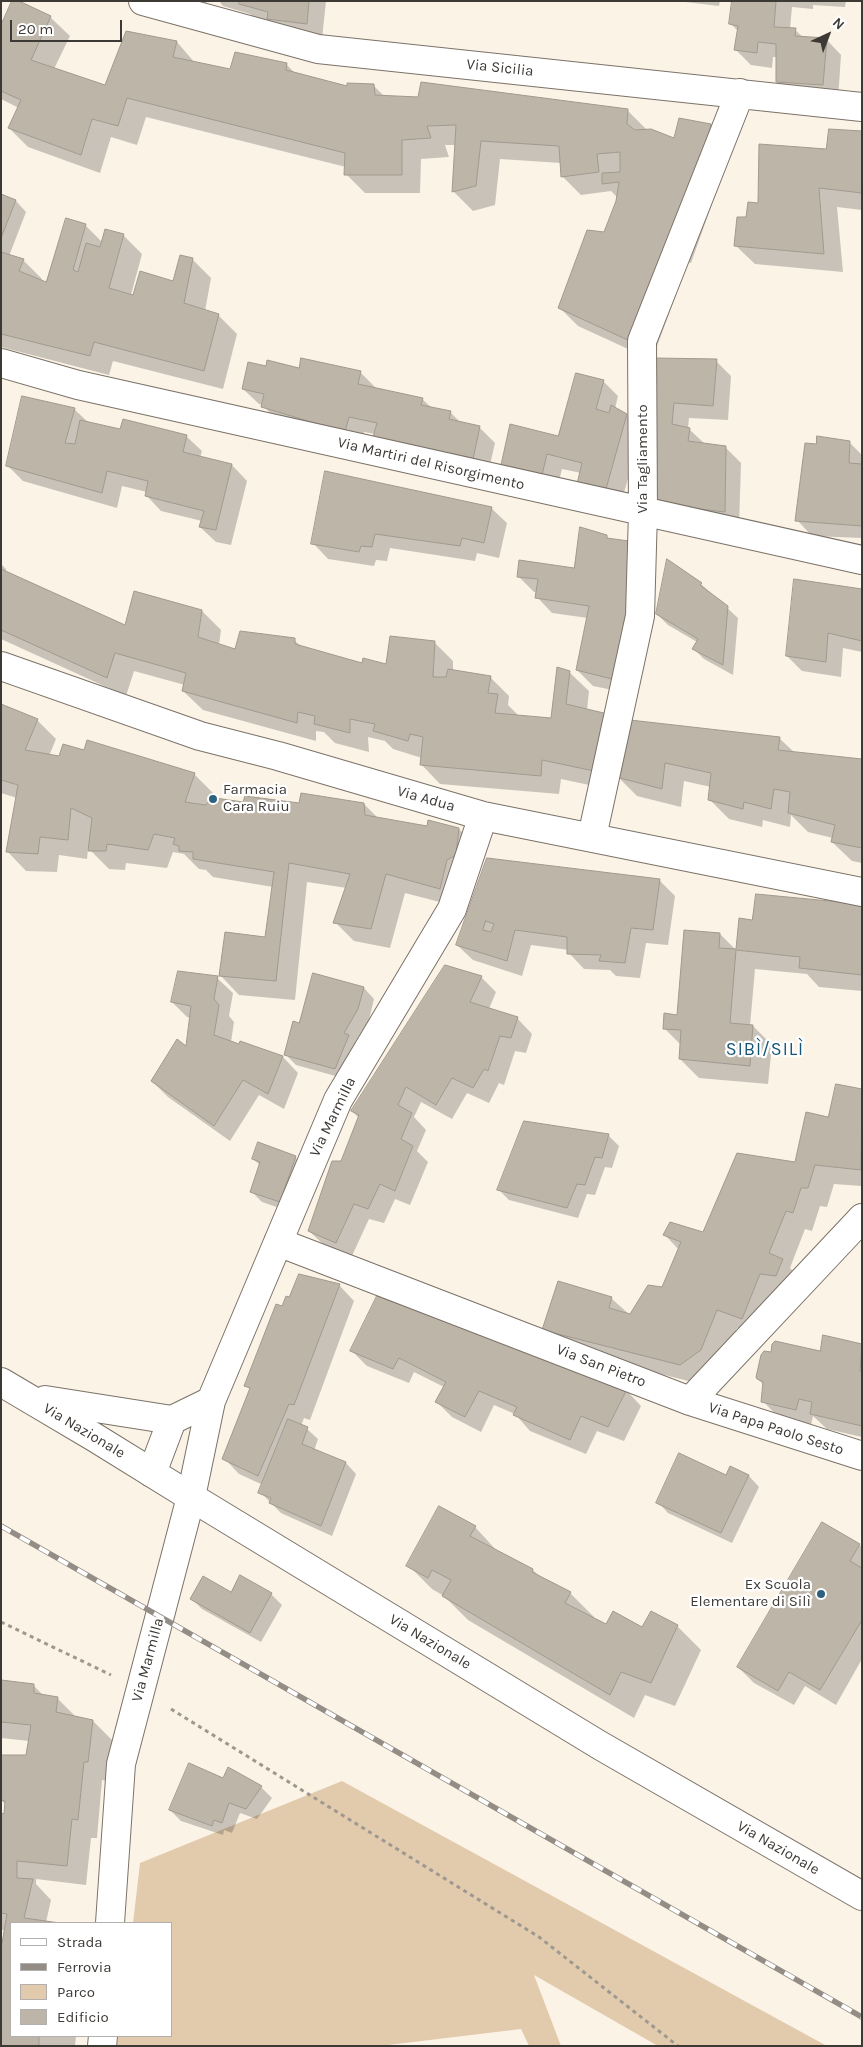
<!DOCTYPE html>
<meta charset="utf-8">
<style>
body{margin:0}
#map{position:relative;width:863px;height:2047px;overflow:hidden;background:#fcf3e7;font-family:Karla,sans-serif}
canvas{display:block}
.frame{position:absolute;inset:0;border:2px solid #3d3935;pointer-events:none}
.legend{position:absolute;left:10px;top:1922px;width:162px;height:115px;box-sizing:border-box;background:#fff;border:1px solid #b1b0ae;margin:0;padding:6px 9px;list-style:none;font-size:15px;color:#3d3935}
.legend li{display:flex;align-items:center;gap:10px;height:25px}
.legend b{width:25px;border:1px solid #b1b0ae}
.north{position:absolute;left:803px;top:10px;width:50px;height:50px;-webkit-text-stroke:4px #fff;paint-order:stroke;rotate:43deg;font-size:14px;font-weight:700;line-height:20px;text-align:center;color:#3d3935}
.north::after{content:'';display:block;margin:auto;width:18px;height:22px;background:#3d3935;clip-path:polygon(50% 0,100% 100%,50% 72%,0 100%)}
.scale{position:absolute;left:10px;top:20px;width:112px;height:22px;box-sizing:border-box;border:2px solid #3d3935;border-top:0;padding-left:6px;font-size:15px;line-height:18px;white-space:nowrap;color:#3d3935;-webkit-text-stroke:4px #fff;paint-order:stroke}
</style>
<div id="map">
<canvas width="863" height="2047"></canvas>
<div class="frame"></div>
<ul class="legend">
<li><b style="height:6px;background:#fff"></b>Strada</li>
<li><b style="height:6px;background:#938d85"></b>Ferrovia</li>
<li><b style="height:14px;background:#e2cbad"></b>Parco</li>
<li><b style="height:14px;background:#beb5a9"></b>Edificio</li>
</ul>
<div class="north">N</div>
<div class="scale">20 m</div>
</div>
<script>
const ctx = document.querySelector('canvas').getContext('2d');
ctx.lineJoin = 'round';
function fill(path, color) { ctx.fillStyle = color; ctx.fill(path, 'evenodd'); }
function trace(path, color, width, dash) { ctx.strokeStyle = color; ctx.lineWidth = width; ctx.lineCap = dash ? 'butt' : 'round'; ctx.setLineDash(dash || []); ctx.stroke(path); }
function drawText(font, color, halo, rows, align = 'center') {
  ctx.font = font + ' Karla,sans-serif'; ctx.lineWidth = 4.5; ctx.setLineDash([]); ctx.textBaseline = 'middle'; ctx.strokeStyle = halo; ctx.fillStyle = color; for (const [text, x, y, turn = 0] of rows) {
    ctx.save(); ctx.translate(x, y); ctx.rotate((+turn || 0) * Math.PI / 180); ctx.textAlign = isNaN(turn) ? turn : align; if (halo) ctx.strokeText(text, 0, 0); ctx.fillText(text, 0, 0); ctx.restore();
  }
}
fill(new Path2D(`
 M342,1781L827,2046H658L534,1975L561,2046H529L521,2029L380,2046H117L118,2036H171V1923H133L140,1863Z`), '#e2cbad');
fill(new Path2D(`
 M159,1H207L203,14Z
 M219,1H326L322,39L256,19L250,14L223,6Z
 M677,1H720L719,6Z
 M734,1H846L845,7L813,5V9L792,7L790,29L795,30L804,38L826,39L841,55L838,100L792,97L777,81V57H773L772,68L751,65L736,50L739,32L731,24Z
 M50,17L70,36L54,69L105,86L127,33L177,42L195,63L231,70L286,64L297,75L349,88L373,85L385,97L627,110L647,130L675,139L710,125L730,144L722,176L691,263L688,262L652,360L578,326L559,307L605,234L618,198L611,191L581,195L562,176L561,163L500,159L495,205L473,211L454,192L457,145H445L449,157L421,159L420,193H365L346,174V167L146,117L137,145L111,137L100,173L28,147L9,128L19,108L1,99V28Z
 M862,133V210L837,207L843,272L755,264L735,245L748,218L759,204L827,150Z
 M1,195L16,201L26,212L9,256L23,260L42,279L41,281L47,284L85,225L103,243L123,235L142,254L131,295L134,296L173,282L192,259L211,278L205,311L218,315L237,334L223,389L113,361L109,375L1,347Z
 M657,359L716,361L731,376L728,420L689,418L688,428L706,445L725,447L741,463L739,527L652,503Z
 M266,367L360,372L376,388L422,399L432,408L450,412L461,423L479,427L495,443L488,473L375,434L364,432L361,447L278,422L263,405L259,404L243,389Z
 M603,381L618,396L615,409L626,415L642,430L619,510L581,473L562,469L557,489L517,480L502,465L559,438Z
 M74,409L89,423L121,431L186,436L202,451L200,458L232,465L247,481L231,545L216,542L200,527L202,521L161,511L146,495L147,492L122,486L117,508L23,481L7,465Z
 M849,442L862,455V538L812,536L797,520L817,445Z
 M491,508L507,523L499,558L477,553L475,561L390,548L387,561L376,560L374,566L328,559L313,543Z
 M606,536L610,540L632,694L593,686L577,670L588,618L552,613L537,597L538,592H534L518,576L575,570Z
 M668,562L701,584L738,618L733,675L704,659L694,649L697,642L668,625L657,614Z
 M1,564L6,569V572L126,626L202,611L221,630L219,645L236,650L294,640L302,647L363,665H387L434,642L453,661V671L490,677L509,696L508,705L517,714V716L552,719L569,672L589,691L587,710L628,736L779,738L795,753L862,760V863L852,861L832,842L833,838L808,832L791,815L790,827L763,820L762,827L729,819L710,800L711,787L684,781L681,807L637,796L617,776L613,790L561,779L559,794L440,784L421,764L422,758L393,749L385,741L368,737L369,752L335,743L324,732L316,731V741L203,710L183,691L185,685L134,671L126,696L1,639Z
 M862,591V652L843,648L841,677L802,671L787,656Z
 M1,706L37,720L56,739L49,756L194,774L213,793L210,803L364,804L378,818L428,827L459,829L478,849L459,907L405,893L390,948L354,941L335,922L347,888L307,882L295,1000L239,995L220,975L266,939L273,887L213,877L206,870L199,869L184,854L173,852L167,868L126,863L125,870L109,869L88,848L87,859L59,855L57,872L26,871L7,851L17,798L1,793Z
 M488,859L659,880L675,896L668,945L646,943L640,978L616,976L610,970L584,969L569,953V950L531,945L522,976L473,960L457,945Z
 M862,908V991L819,987L807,974L755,969L750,1026H753L772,1045L768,1084L699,1078L680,1059L681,1045L664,1028L678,1016L720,934L737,951L740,919L753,921Z
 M481,977L496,992L489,1009L517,1018L532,1034L526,1053L515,1051L504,1085L499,1083L489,1103L467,1093L452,1119L421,1102L414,1117L426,1130L417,1151L428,1162L410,1205L395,1199L384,1223L369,1219L351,1258L325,1246L309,1231L342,1163L359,1118L352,1111Z
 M217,978L233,993L229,1016L234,1022L231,1042L240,1046L241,1042L283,1057L298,1073L284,1109L259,1095L230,1141L168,1097L152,1081L187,1048L191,1018L187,1017L172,1002Z
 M364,988L374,999L369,1020L355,1042L359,1046L346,1079L296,1065L285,1054L300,1025Z
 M862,1090V1186L834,1184L827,1207L820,1206L812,1231L805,1229L790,1268L801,1279L761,1337L737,1328L719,1369L700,1384L563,1349L544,1330L612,1299L630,1315L662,1289L679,1250L665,1235L704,1234L796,1164L829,1118Z
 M608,1135L619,1146L612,1168L605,1167L595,1195L587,1194L578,1218L509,1200L498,1189Z
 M295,1157L306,1167L291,1212L262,1202L251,1191L260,1165L253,1159Z
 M339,1285L354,1301L310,1420L304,1418L301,1426L307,1429L318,1439L314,1451L346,1463L356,1474L332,1536L281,1513L260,1492L263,1485L239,1474L224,1458L251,1391L246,1385L283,1308Z
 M862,1346V1437L827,1429L813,1416L811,1425L778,1417L763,1401L764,1385L758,1379L821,1352Z
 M352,1351L626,1390L641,1406L624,1441L597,1431L586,1454L530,1431L515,1414L494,1405L481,1432L452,1417L437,1402L444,1387L414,1372L409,1383L367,1366Z
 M731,1468L749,1476L759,1487L732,1543L668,1513L658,1502L726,1477Z
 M475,1527L498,1552L533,1570L541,1578L570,1593L594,1617L593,1618L607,1625L643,1629L677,1626L701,1650L675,1706L645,1695L634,1718L468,1620L444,1596L432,1589L408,1565Z
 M859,1545L862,1547V1659L836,1705L805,1686L794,1705L754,1683L738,1667Z
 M241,1577L271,1594L282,1605L261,1642L202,1609L191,1598L232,1594Z
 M1,1681L33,1685L44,1696L57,1698L77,1718L93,1721L112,1740L106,1781L102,1780L97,1838H91L86,1885L36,1879V1884L51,1900L46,1922L53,1923H11V2036H76L75,2046H1L6,1930H1V1814L5,1815L6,1805L1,1800L27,1756L29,1741L1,1738Z
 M229,1769L261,1787L272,1798L257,1819L240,1813L232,1833L224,1830L223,1835L181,1821L170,1810L224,1780Z`), '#0003');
const building = new Path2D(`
 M12,1H19L51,16L31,60L105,85L126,31L177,41L173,57L230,69L235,52L287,63L286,70L347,86V83L374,84L375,95L418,97L421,82L628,109L627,124L635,130L651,129L674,138L679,118L711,124L704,157L632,342L558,308L587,230L604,232L616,201L619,182L602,184V173L620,172V152L597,154L599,172L561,177L559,146L481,141L476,186L452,192L456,125L427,126L431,138L402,140V175H344L345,153L127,98L118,126L92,119L81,155L8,128L21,100L1,91V25Z
 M240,1H309L307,24L267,19L268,12L239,4Z
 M732,1H776L774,27L796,28L795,36L827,38L823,85L776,82V44L758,42L757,53L734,50L738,26L729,24Z
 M829,129L862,131V193L819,188L824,254L734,246L737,217H746L748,202L758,203L759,144L826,149Z
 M1,194L16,200L1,238Z
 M66,218L86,224L73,270L78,272L86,243L100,247L105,229L124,234L109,288L133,295L140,271L173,281L180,255L193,258L184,303L219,314L204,371L94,342L90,356L1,334V252L24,259L19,271L46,282Z
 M301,358L361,371L358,384L423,398L421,405L451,411L449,419L480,426L473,459L373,437L377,423L349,417L345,432L261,407L264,394L242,389L248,362L266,366L267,360L299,368Z
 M655,358L717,359L713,406L674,403L672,424L690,428L688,441L726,446L725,512L650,503Z
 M576,373L604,380L596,409L609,413L611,405L627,414L604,496L576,488L582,463L547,454L542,475L501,465L510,424L558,436Z
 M22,396L75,408L65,443L75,444L80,420L120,429L123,419L187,435L183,452L232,464L216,530L199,527L204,511L145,496L148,481L107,471L102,493L6,466Z
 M817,436L850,441L849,463L862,464V526L795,521L805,443L816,444Z
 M325,471L492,507L484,543L462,538L460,546L375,534L372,547L361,546L359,552L311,544Z
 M580,527L607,535V538L636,542L632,615L616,680L576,670L589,606L535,598L538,579L517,577L519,560L574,568Z
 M667,559L702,583L700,585L728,606L723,665L692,649L698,639L656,614Z
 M1,569L125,625L134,591L202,610L198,637L235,649L240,631L295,638V644L362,663L363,658L386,664L390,636L435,641L433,677H446L448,669L491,676L488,693L498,694L495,713L551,718L557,667L570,671L566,704L608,714L594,771L542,760L541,776L420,765L423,737L410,734L408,741L373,731L375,724L350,719V733L314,724L315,716L298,712L297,723L182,691L186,673L115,653L107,678L1,630Z
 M794,579L862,589V641L828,633L826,662L786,656Z
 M1,704L38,719L25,750L59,756L63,744L84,750L87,740L195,773L185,802L205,805L215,798L243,802L245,796L299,803L301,793L364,803L365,815L427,826L428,820L459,828L456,855L447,860L440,889L386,874L371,929L333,923L350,874L289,863L276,981L219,976L225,932L265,937L274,872L193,859V852L179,851V846L173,844L175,838L154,834L148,850L107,844L106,851H88L92,818L71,808L68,840L40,837L38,854L6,852L18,785L1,780Z
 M630,720L780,737L778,750L862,759V848L831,842L835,825L788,813L790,792L774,789L771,809L744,802L743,809L708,800L711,773L665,763L662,789L616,777Z
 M487,858L660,879L653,930L631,928L625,963L599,961L601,955L567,954V937L515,930L507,961L456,945ZM486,921L494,924L491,932L483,930Z
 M756,894L840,902L862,906V975L799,968L800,957L736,950L730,1023L753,1025L750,1066L679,1059L681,1030L663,1029L664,1013L677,1015L684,930L720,933L719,948L736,949L739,918L752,920Z
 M445,965L482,976L470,1002L518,1017L511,1038L500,1036L488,1071L484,1069L473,1088L452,1078L436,1105L406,1087L398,1105L412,1113L401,1139L413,1146L395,1191L380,1184L368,1209L354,1204L336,1243L308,1231L332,1161H341L359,1115L351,1111Z
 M178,971L218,976L214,999L219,1005L214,1035L239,1044L240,1041L283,1056L268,1094L243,1080L214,1126L151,1081L177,1039L186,1046L191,1006L171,1002Z
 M313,973L364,987L358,1009L344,1033L349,1035L335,1069L284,1055L293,1021L299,1023Z
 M836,1084L862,1089L861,1170L815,1165L808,1188H801L793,1213L786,1211L769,1253L783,1259L776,1276L760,1274L742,1319L717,1310L701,1350L680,1365L542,1330L558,1281L612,1297L609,1308L630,1314L648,1285L662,1287L681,1242L663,1235L670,1222L703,1232L737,1153L795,1162L806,1112L828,1117Z
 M524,1121L609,1134L602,1158L595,1157L585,1185L577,1184L567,1208L497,1190Z
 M258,1142L296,1156L280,1202L250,1192L260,1162L252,1159Z
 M299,1274L340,1284L294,1405L289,1404L258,1476L222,1459L250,1388L244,1386L276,1304L282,1306L286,1296L289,1297Z
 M377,1296L627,1389L608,1427L581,1416L570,1440L513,1415L517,1407L479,1391L465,1417L435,1402L446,1382L399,1358L393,1369L350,1351Z
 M823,1335L862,1344L860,1371L862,1372V1426L810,1414L812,1402L799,1399L796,1410L761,1402L763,1382L757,1379L756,1377L761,1355L764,1351L771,1352L772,1344L775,1341L820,1351Z
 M288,1419L308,1427L302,1444L346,1462L321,1526L269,1503L271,1498L258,1493Z
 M679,1453L726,1475L730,1466L749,1475L721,1533L656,1503Z
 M439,1506L476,1526L470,1536L533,1569L532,1572L571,1592L565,1603L606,1624L613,1611L642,1627L651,1611L678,1625L651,1683L621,1672L610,1695L442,1596L451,1580L432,1570L428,1578L406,1566Z
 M822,1522L860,1544L850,1561L862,1568V1620L820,1690L789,1672L778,1691L737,1667Z
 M240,1575L272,1593L250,1633L190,1599L203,1576L231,1592Z
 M1,1680L34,1684V1693L58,1697L56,1712L93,1720L88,1762H84L78,1820L72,1819L67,1866L17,1861V1878L33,1879L24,1918L60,1923H11V2036H39V2046H1V1949L7,1914L1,1913V1813L4,1814L5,1801L1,1800V1755H26L31,1725L1,1722Z
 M189,1763L223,1778L228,1767L262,1786L246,1809L229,1803L222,1823L214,1820L212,1826L169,1810Z`);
fill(building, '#beb5a9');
trace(building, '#a1998e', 1);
const minor = new Path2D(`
 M143,1L318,49L862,107
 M1,363L78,385L862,560
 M1,666L200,736L278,756L483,816L862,892
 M592,837L640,616L643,512L642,341L740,93
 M278,1242L690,1401L862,1456
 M690,1401L862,1218
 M152,1473L172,1420L211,1401
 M110,1923L121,1764L191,1497L211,1401L338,1100L452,909L483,816
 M102,2046L103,2036`);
const major = new Path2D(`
 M1,1382L94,1437L191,1497L601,1746L862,1896
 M45,1400L172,1420`);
trace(minor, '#7b7268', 30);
trace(major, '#7b7268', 30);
trace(new Path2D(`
 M1,1622L111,1675
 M171,1709L539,1937L678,2046`), '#9e9890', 3, [4, 4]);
trace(minor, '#fff', 28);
trace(major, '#fff', 28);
const rail = new Path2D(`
 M1,1526L862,2017`);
trace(rail, '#938d85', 5.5);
trace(rail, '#fff', 4, [11]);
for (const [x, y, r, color] of [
 [213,799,5,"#2d627e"],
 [821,1594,5,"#2d627e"]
]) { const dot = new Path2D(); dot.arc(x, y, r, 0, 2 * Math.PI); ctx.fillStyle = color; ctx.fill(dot); trace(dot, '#fff', 2); }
drawText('15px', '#3d3935', '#fff', [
 ["Via Sicilia",500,68,6],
 ["Via Tagliamento",643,459,-90],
 ["Via Martiri del Risorgimento",431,464,13],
 ["Via Adua",426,799,16],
 ["Via Marmilla",333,1117,-64],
 ["Via San Pietro",601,1366,21],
 ["Via Papa Paolo Sesto",776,1429,18],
 ["Via Nazionale",84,1431,31],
 ["Via Nazionale",430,1642,31],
 ["Via Marmilla",148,1660,-75],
 ["Via Nazionale",778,1848,30]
]);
drawText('15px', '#3d3935', '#fff', [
 ["Farmacia",223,790],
 ["Cara Ruiu",223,807],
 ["Ex Scuola",811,1585,"right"],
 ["Elementare di Silì",811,1602,"right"]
], 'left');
ctx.letterSpacing = '1px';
drawText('18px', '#165574', '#fff', [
 ["SIBÌ/SILÌ",765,1050]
]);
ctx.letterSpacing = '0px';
</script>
